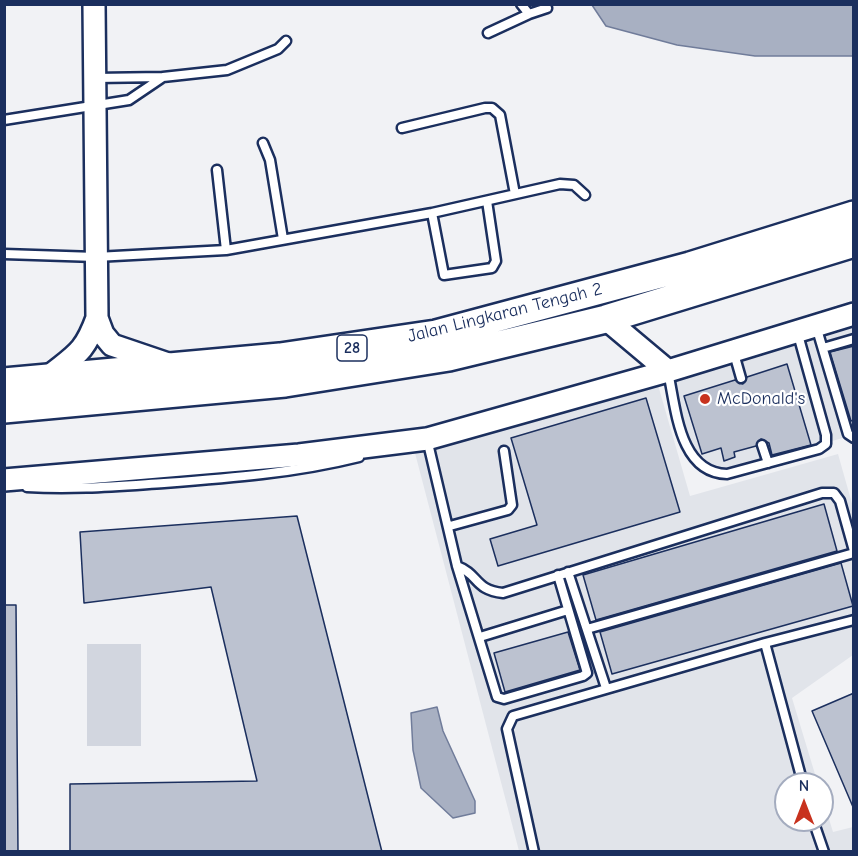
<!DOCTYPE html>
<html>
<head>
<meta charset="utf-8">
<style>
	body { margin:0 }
	#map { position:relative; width:858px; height:856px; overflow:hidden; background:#f1f2f5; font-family:"Comic Neue",sans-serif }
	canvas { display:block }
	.frame { position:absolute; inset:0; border:6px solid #1b2f5e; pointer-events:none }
	.north { position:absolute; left:774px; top:772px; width:60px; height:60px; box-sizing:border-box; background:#fff; border:2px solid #a4acbf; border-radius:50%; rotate:0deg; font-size:16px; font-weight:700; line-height:24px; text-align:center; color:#1b2f5e }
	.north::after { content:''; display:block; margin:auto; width:21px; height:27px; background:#c8321e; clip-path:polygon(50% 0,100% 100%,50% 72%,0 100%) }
</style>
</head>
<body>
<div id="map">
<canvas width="858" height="856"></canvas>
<div class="frame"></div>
<div class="north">N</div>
</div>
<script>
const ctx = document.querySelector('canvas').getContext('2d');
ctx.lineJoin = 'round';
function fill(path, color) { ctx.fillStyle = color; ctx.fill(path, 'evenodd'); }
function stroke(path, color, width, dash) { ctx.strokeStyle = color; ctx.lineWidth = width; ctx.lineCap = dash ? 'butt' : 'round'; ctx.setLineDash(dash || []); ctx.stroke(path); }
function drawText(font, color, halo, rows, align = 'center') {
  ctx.font = font + ' "Comic Neue",sans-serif'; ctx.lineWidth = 4.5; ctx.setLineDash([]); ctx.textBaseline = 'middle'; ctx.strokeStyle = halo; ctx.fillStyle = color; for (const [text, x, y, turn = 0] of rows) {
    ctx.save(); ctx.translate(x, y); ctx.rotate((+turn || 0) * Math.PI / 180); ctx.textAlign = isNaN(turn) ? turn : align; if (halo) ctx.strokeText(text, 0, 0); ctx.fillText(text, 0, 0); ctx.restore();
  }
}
fill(new Path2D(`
	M853 328V435L728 471 717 470 705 463 689 447 674 382Z
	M658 385 690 496 838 454 853 507V655L792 698 818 784H786V820H822V796L833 832 853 827V851H519L415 453Z`), '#e1e4ea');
fill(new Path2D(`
	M87 644H141V746H87Z`), '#d2d6df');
const water = new Path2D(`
	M592 5H853V56H755L677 45 606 26Z
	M437 707 443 731 475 801V813L453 818 421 788 413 750 411 713Z`);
fill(water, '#a8b0c2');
stroke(water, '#707c9a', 1.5);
const building = new Path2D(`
	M854 346V420L851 421 830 352Z
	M787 364 811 445 772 455 769 443 761 439 756 446 734 452 735 457 724 461 721 448 702 454 684 396 735 380 743 384 747 377Z
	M646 398 680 512 498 566 490 539 537 525 511 438Z
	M824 504 837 551 596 620 583 575Z
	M297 516 382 852H70V784L257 781 211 587 84 603 80 532Z
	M841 563 853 606 612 674 600 632Z
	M4 605H16L18 852H4Z
	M568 632 580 670 505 692 494 653Z
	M854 693V806L853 807 812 711Z`);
fill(building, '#bcc2d0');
stroke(building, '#1b2f5e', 1.5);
const service = new Path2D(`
	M521 4 529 14 547 8
	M488 33 529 14
	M95 78 163 77
	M4 120 129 100 163 77 227 70 278 49 286 41
	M402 128 485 108H492L500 115 515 194
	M263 143 270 160 283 239
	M217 170 226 250
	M432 213 444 275 492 268 496 261 487 201
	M4 254 96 257 226 250 432 213 560 184 574 185 585 195
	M816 326 848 434 854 438
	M823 348 854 339
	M733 350 741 378
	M668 372C676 408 679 473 727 474L819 449 826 444V435L797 331
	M427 439 457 566 497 697 504 699 583 676 587 673 558 575
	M762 445 768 463
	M27 487C73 490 118 486 164 483 230 478 295 473 359 457
	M450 526 508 510 512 505 504 451
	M457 566C479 574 474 590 503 593L822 493H834L840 501 854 551
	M568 572 606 688
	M587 629 854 553
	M480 637 568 610
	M803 784 765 643 854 620
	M813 820 824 852
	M534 852 507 729 513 716 765 643`);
const tertiary = new Path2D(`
	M94 4 97 318 103 334 112 345 171 365
	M606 319 668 371 854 314
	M47 378C75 355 84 354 97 318
	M4 480 299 455 427 439 668 371`);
const trunk = new Path2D(`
	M4 382 280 357 436 334 690 266 854 215
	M4 409 285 383 449 357 606 319 854 243`);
stroke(service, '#1b2f5e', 13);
stroke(tertiary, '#1b2f5e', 26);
stroke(trunk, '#1b2f5e', 32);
stroke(service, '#fff', 8);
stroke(tertiary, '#fff', 21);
stroke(trunk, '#fff', 27);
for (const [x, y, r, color] of [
	[705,399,6,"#c8321e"]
]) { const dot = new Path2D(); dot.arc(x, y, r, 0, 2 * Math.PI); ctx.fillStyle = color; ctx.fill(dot); stroke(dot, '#fff', 2); }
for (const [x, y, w] of [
	[352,348,30]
]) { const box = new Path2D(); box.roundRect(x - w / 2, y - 13, w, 26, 4.5); ctx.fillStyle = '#fff'; ctx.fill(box); stroke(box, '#1b2f5e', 1.5); }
drawText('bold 16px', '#1b2f5e', null, [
	["28",352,348]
]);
drawText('18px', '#1b2f5e', '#fff', [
	["Jalan Lingkaran Tengah 2",505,313,-14]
]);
drawText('18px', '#1b2f5e', '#fff', [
	["McDonald's",717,399]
], 'left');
</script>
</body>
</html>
